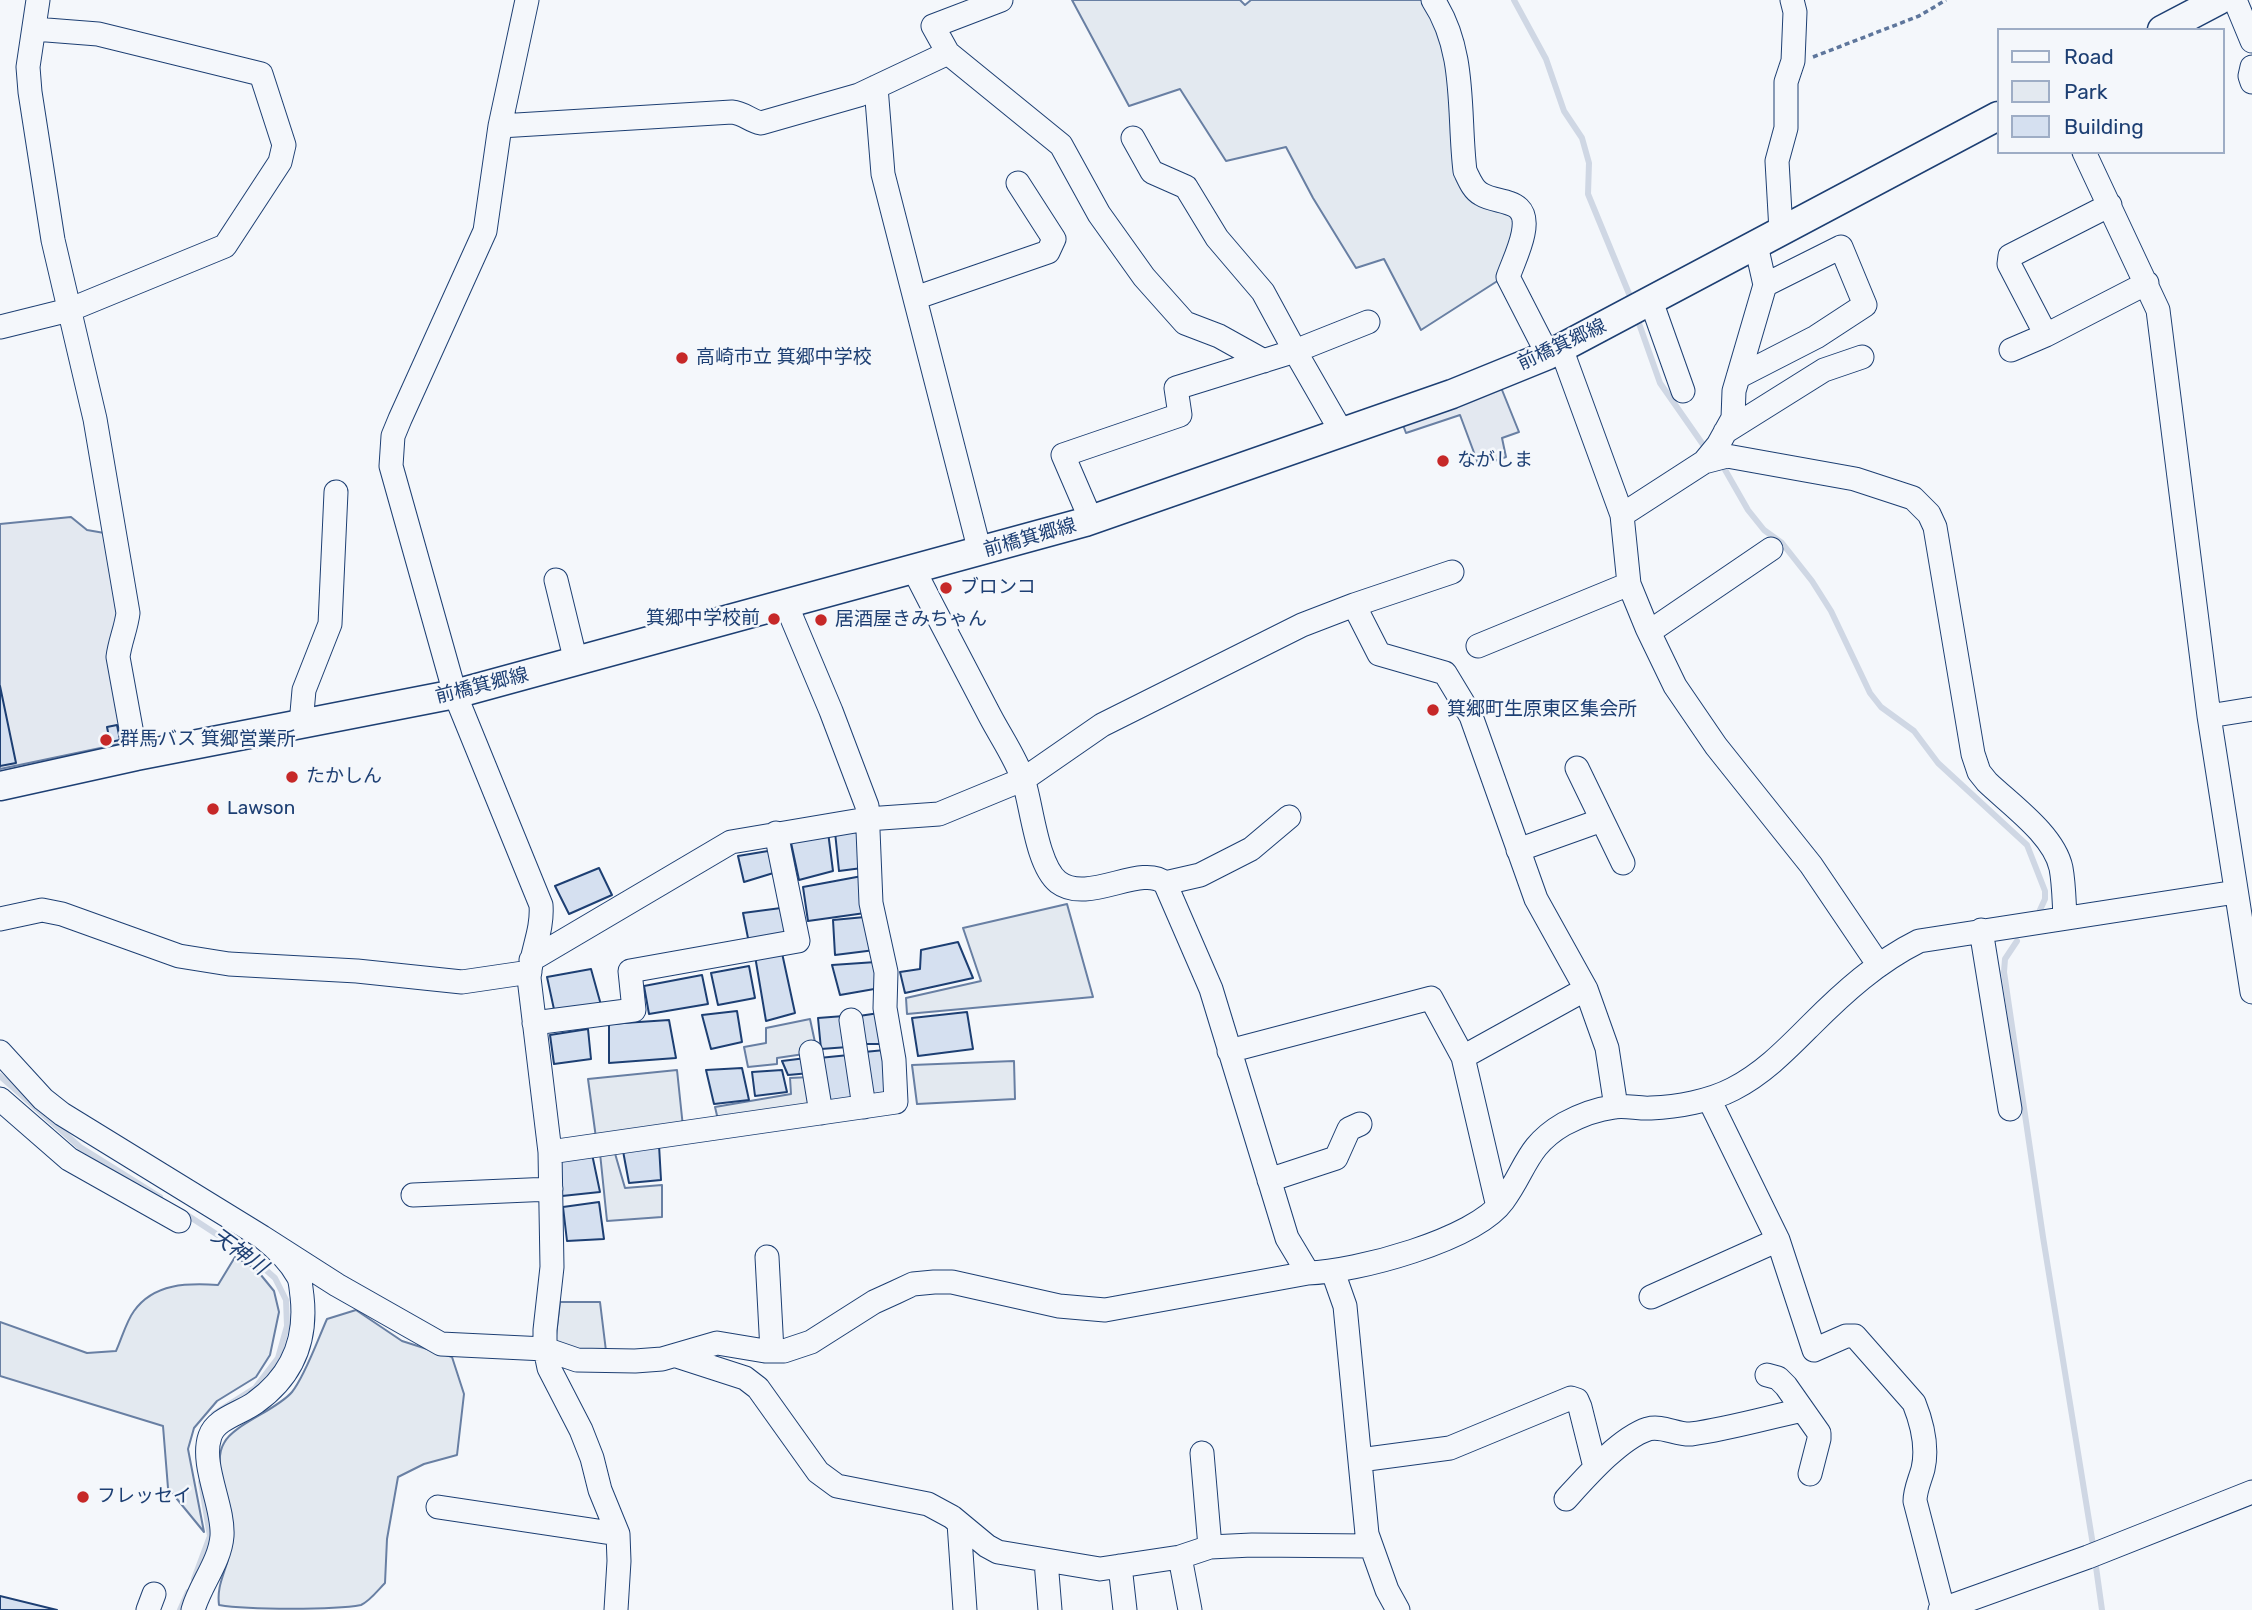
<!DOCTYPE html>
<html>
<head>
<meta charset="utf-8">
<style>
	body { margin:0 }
	#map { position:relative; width:2252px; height:1610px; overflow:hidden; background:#f4f7fb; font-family:Rubik,sans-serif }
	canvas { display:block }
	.legend { position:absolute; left:1997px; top:28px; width:228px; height:126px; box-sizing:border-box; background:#f4f7fb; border:2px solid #9eadc5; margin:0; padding:9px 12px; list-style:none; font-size:21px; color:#1d3f73 }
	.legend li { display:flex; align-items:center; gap:14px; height:35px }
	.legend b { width:35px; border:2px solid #9eadc5 }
</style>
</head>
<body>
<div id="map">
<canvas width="2252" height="1610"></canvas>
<ul class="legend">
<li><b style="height:9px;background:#f4f7fb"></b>Road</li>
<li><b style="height:19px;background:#e3e9f0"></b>Park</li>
<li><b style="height:19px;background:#d5e0f0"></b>Building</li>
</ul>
</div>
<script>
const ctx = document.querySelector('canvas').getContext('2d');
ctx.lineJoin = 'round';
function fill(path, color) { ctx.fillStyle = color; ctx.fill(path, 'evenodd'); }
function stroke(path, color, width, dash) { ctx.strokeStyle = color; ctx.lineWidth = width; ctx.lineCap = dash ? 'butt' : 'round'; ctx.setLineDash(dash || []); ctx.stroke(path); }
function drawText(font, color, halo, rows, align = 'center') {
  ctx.font = font + ' Rubik,"Noto Sans JP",sans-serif'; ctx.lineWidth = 5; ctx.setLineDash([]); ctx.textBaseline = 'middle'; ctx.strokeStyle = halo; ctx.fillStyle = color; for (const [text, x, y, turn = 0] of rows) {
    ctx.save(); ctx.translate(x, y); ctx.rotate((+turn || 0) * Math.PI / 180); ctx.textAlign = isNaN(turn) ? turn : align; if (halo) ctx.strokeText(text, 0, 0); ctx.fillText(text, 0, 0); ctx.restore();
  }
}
const green = new Path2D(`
	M1072 0H1240L1245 5 1251 0H1424L1442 33 1449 72 1455 160 1516 219 1499 280 1421 330 1384 259 1356 268 1313 198 1286 147 1226 161 1180 89 1129 106Z
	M1067 904 1093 997 907 1014 906 998 981 981 963 928Z
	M810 1019 816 1047 804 1054 777 1058V1064L748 1067 744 1047 766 1043V1028Z
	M1014 1061 1015 1099 917 1104 912 1065Z
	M677 1070 683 1127 596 1138 588 1079Z
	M810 1077 817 1110 719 1124 715 1107 791 1094 790 1078Z
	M614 1150 625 1188 662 1185V1217L607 1221 600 1153Z
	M235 1257 256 1269 274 1291 279 1312 270 1355 256 1377 217 1401 194 1428 188 1449 204 1532 168 1488 163 1426 0 1376V1322L87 1353 116 1351C122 1338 126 1322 134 1311 154 1283 188 1283 218 1285Z
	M560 1302H600L606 1351 580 1355 555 1344Z
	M356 1310 402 1341 452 1357 464 1394 457 1455 424 1464 398 1477 387 1539 385 1583C378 1590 370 1601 361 1605 334 1610 249 1610 219 1605 217 1589 222 1579 227 1563 230 1551 232 1534 231 1521 229 1497 212 1463 224 1443 234 1424 277 1410 292 1392 305 1376 318 1339 327 1319Z`);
fill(green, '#e3e9f0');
stroke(green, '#687fa3', 2);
const parking = new Path2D(`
	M1498 380 1519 432 1502 438 1506 457 1479 466 1460 415 1406 433 1400 417Z
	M71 517 87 530 110 534 129 742 0 769V524Z`);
fill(parking, '#e3e8f0');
stroke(parking, '#687fa3', 2);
stroke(new Path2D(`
	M1514 0 1546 59 1564 111 1582 138 1589 163 1588 194 1632 301
	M1636 315 1660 383 1704 446
	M1724 468 1748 510 1764 530 1782 543 1812 581 1831 611 1870 693 1881 707 1914 731 1938 763 2027 845 2045 891V899L2040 910
	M2017 941 2005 959 2004 972 2043 1237 2093 1545
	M0 1076 80 1147 160 1197
	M184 1213 250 1256 275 1278 286 1300 287 1326 278 1358 255 1388 214 1414
	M2096 1567 2102 1610
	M194 1579 210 1536 201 1482
	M180 1610 188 1592`), '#cfd7e4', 6);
const building = new Path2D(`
	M0 686 16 763 0 766Z
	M117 725 120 740 110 742 107 727Z
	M861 828 862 868 839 871 835 832Z
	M828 832 833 871 799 880 790 838Z
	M774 850 780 871 744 882 738 856Z
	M599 868 612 895 569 914 555 886Z
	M862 876 865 913 808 921 803 887Z
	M781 908 786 936 749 943 743 913Z
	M865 917 875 950 835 955 833 920Z
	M958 942 973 978 905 993 900 972 920 969 921 950Z
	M782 953 795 1013 766 1021 755 956Z
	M876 962 880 988 840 995 832 965Z
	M749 966 755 998 718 1005 711 973Z
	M591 969 601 1005 555 1014 547 977Z
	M702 975 708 1004 649 1014 644 986Z
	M737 1011 742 1042 711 1049 702 1015Z
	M967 1012 973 1049 918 1056 912 1018Z
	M879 1013 886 1044H861L859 1016Z
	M844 1016 848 1047 821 1049 818 1018Z
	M669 1020 676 1058 609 1063V1024Z
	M588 1029 591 1059 554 1064 550 1035Z
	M885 1050 890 1093 870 1098 864 1052Z
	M849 1055 856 1099 826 1103 819 1058Z
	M806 1058 810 1073 788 1075 782 1061Z
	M742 1068 749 1100 714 1104 706 1070Z
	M782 1070 787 1092 755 1096 752 1072Z
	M659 1145 661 1180 629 1183 623 1151Z
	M592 1154 600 1192 562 1196 559 1159Z
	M599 1202 604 1239 567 1241 563 1207Z
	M0 1596 57 1610H0Z`);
fill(building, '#d5e0f0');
stroke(building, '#1d3f73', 2);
const minor = new Path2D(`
	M38 0 28 67 30 92 53 240 95 419 128 613C126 629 120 641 118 657L136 756
	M527 0 500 126 485 231 400 419 393 436 391 466 455 694 541 905C543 931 531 952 529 978L550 1152 552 1267 545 1330V1349L549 1368 581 1430 592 1458 600 1490 618 1534 619 1561 616 1610
	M1001 0 933 26 948 53 1061 145 1099 214 1144 277 1185 323 1219 336 1264 361
	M1433 0C1467 51 1458 114 1465 171 1469 179 1473 190 1481 194 1498 205 1531 196 1523 234 1520 249 1513 263 1508 277L1548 355
	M2235 0 2252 41
	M2252 67 2250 76 2252 82
	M876 87 883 174 980 552
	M500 126 732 112C744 113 750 121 761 123L859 95 948 53
	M1133 138 1152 172 1186 187 1217 238 1263 292 1295 351 1368 322
	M2084 152 2158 310 2209 716 2252 992
	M1781 231 1777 161 1786 128V82L1793 61 1795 12 1792 0
	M915 298 1048 252 1054 239 1018 183
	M1651 301 1683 391
	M0 327 69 310 225 246 280 162 284 145 261 74 98 34 34 29
	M2046 335 2009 264 2010 256 2110 205
	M1561 348 1622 515 1629 584 1647 628 1675 686 1716 746 1811 865 1878 964
	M2011 350 2046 335 2147 283
	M1738 377 1816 337 1865 305 1841 247 1765 285
	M1725 432 1824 370 1862 357
	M1704 462 1727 456 1855 479 1913 498 1929 514 1935 527 1973 754 1979 772 1987 782C2011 805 2054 835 2061 868 2064 884 2064 901 2065 917
	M1622 515 1704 462 1718 445 1733 418 1734 391 1765 285 1756 245
	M1091 520 1063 455 1180 415 1176 388 1295 351 1341 431
	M914 570C939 619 965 668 990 716 1001 737 1017 760 1024 782 1032 808 1037 865 1058 882 1088 905 1141 863 1165 883L1211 989 1287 1238 1308 1273
	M556 580 576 662
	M1354 605 1379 654 1445 673 1471 716 1536 899 1586 989 1607 1048 1616 1107
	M1649 632 1771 549
	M1478 646 1629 584
	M2209 716 2252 709
	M301 724 304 690 330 624 336 492
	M1577 768 1623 863
	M1518 850 1602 820
	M1165 883 1200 875 1251 849 1289 817
	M0 919 42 910 62 914 179 956 229 964 357 971 462 982 530 972
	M1981 930 2010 1109
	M531 960 731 842 867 819 939 814 1024 779 1102 725 1302 625 1354 605 1452 572
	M851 1020 864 1107
	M534 1023 634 1010 630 971 798 941 776 833
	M1229 1051 1431 998 1463 1057
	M0 1052 43 1099 62 1114 262 1237C276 1248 289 1260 298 1276 301 1281 301 1290 302 1296 307 1340 292 1376 256 1402 242 1413 216 1418 210 1436 200 1465 224 1506 222 1536 220 1562 200 1585 193 1610
	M811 1052 821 1113
	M0 1099 69 1159 179 1221
	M1709 1099 1778 1240 1814 1350 1846 1336H1855L1914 1403C1922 1423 1928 1447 1923 1469 1920 1480 1915 1490 1915 1501L1943 1609
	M550 1152 896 1102 894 1060 885 1008 886 972 871 903 867 806 831 711 786 604
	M1269 1180 1336 1158 1349 1129 1360 1124
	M413 1195 551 1189
	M1498 1207 1463 1057 1586 989
	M262 1237 337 1285 441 1344 545 1349 577 1360 635 1361 662 1359 717 1343 765 1351H784L811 1342 874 1302 896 1292 913 1284 934 1282H952L1059 1306 1105 1310 1308 1273C1355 1272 1475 1240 1503 1201 1526 1170 1526 1146 1564 1124 1579 1116 1597 1109 1614 1107 1626 1105 1639 1109 1651 1108 1678 1107 1710 1101 1733 1089 1764 1073 1787 1049 1811 1025 1844 992 1877 962 1919 941L2236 892
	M767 1257 772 1351
	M1333 1272 1345 1306 1367 1534 1387 1590 1398 1610
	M1651 1297 1778 1240
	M677 1356 745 1378 758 1388 818 1472 837 1486 928 1504 952 1517 987 1546 998 1552 1100 1569 1180 1557 1210 1547 1252 1545 1371 1546
	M1767 1375 1778 1378 1786 1386 1819 1433V1439L1810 1474
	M1202 1453 1210 1547
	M1360 1460 1450 1448 1571 1398 1577 1400 1580 1407 1595 1467
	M1566 1499C1586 1477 1620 1438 1648 1429 1662 1425 1677 1435 1691 1434 1728 1429 1766 1418 1802 1410
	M438 1507 618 1534
	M959 1523 965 1610
	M1180 1557 1190 1610
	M1046 1561 1050 1610
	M1120 1566 1125 1610
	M148 1610 154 1594
	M1940 1610 2088 1557 2252 1492`);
const major = new Path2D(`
	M2162 30 2219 0
	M0 786 136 756 455 694 1085 522 1452 394 1548 355 1998 116`);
stroke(minor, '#1d3f73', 25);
stroke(major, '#1d3f73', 31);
stroke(new Path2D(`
	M1813 57 1919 16 1946 0`), '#5e769c', 3.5, [5, 3.5]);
stroke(minor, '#f4f7fb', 23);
stroke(major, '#f4f7fb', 28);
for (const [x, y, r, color] of [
	[682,358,7,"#c62828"],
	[1443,461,7,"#c62828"],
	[946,588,7,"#c62828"],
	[774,619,7,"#c62828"],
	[821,620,7,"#c62828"],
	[1433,710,7,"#c62828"],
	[106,740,7,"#c62828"],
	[292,777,7,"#c62828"],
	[213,809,7,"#c62828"],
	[83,1497,7,"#c62828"]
]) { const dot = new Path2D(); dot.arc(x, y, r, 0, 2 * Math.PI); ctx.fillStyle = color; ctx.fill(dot); stroke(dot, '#f4f7fb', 2.5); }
drawText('19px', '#1d3f73', '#f4f7fb', [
	["前橋箕郷線",1562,345,-25],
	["前橋箕郷線",1030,538,-16],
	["前橋箕郷線",482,686,-14]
]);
drawText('19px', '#1d3f73', '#f4f7fb', [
	["高崎市立 箕郷中学校",696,358],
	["ながしま",1457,461],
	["ブロンコ",960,588],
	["箕郷中学校前",760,619,"right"],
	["居酒屋きみちゃん",835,620],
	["箕郷町生原東区集会所",1447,710],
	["群馬バス 箕郷営業所",120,740],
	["たかしん",306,777],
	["Lawson",227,809],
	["フレッセイ",97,1497]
], 'left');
drawText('italic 21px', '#1d3f73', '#f4f7fb', [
	["天神川",239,1252,36]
]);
</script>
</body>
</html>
